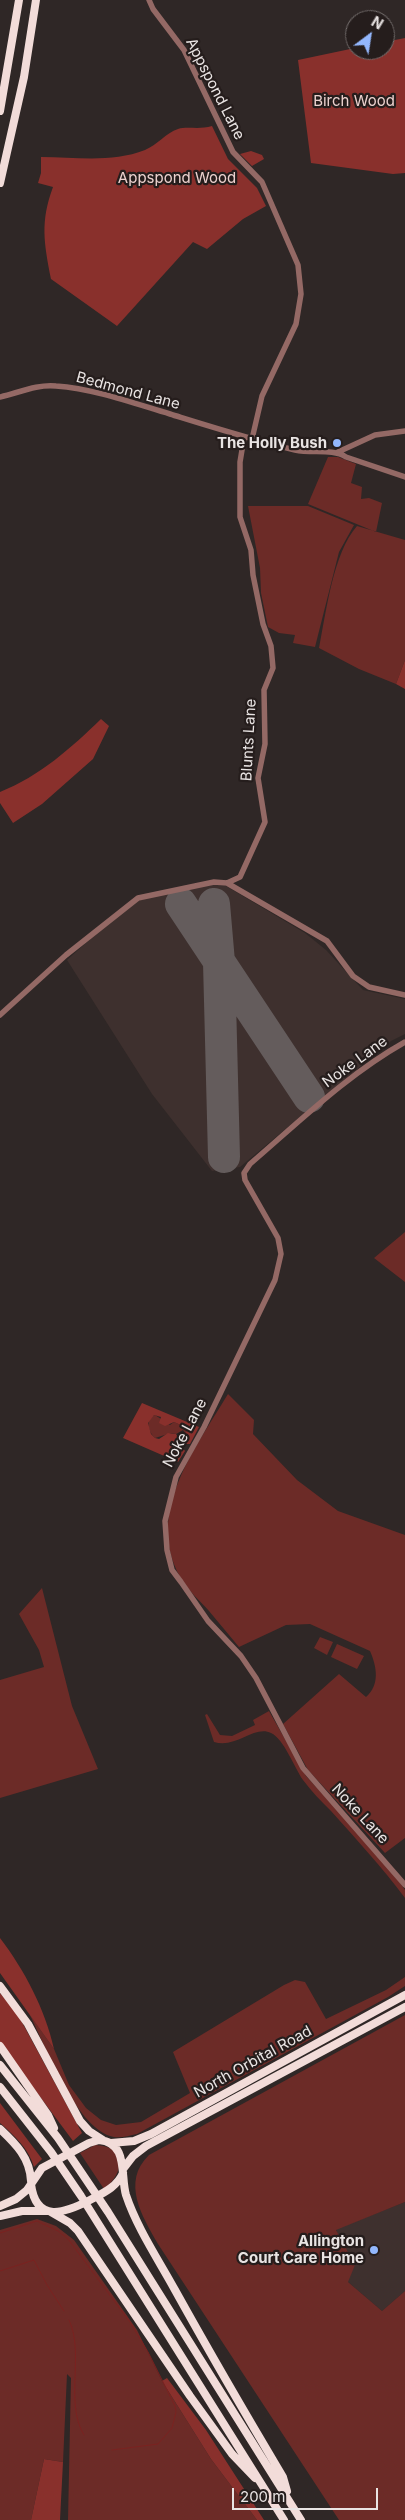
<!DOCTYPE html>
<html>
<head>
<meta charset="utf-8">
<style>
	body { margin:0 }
	#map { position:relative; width:405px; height:2520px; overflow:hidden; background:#2f2726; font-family:Inter,sans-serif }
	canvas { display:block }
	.north { position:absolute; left:345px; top:10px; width:50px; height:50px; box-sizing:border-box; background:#251d1c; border:1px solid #736d6c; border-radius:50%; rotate:31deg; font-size:14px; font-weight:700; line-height:20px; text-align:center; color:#e9e4e3 }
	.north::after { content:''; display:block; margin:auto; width:18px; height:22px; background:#93b7fd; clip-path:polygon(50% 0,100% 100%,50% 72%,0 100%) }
	.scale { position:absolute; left:232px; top:2488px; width:146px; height:22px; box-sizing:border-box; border:2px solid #e9e4e3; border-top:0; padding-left:6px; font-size:15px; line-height:18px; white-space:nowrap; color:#e9e4e3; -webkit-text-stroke:4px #251d1c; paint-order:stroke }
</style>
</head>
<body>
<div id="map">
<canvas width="405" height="2520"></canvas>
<div class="north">N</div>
<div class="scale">200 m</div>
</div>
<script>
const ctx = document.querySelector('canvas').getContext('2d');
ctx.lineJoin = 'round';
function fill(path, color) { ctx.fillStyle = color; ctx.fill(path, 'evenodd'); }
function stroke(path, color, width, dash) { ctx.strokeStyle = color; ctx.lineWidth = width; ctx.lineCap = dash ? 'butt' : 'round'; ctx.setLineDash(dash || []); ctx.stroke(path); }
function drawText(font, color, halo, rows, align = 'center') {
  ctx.font = font + ' Inter,sans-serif'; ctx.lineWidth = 4.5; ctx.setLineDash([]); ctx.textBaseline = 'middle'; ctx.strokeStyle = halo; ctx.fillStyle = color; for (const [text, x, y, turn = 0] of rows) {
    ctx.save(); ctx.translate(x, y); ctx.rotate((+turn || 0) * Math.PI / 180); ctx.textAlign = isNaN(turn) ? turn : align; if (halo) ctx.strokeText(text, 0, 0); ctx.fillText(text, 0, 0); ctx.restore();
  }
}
fill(new Path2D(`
	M212 884 226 886 305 933 326 950 363 990 405 999V1034L391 1041 240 1167 212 1171 152 1094 67 960 108 923 139 900Z
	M405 2202V2291L382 2311 348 2282 336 2229Z`), '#3e302e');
fill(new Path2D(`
	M328 457H338L356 464 351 483 362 487 361 499 369 498 382 503 376 532 308 504Z
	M248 506H308L354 525 339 552 315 647 293 643 295 635 279 633 268 627 261 593 260 568Z
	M357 526 405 540V660L396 684 359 669 319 648C326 613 333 553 357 526Z
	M405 1232V1282L374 1258Z
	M228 1394 254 1420 253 1434 297 1480 338 1511 405 1535V1838L385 1853 308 1770 283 1724 339 1674 366 1697C380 1685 377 1667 370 1651L310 1624 286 1625 239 1647C229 1635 219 1623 209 1611 201 1602 191 1593 184 1583 141 1517 194 1451 228 1394Z
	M155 1415 170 1425 174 1422 183 1426 187 1431 186 1434 183 1430 176 1434 171 1433 155 1438C149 1432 146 1424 151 1416Z
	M42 1588 72 1706 98 1769 0 1798V1680L44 1667 39 1650 19 1614Z
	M320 1637 333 1642 327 1655 314 1648Z
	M337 1644 364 1656 357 1669 331 1657Z
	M269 1711 306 1776 383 1859 405 1890V1898C382 1867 356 1839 331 1811 321 1801 311 1791 303 1780 294 1767 284 1739 271 1733 254 1725 236 1749 214 1742L205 1715 207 1714 220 1735 232 1736 255 1725 253 1720Z
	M405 1977V1986L388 1997 137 2134C128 2136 118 2139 110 2136 75 2124 46 2048 30 2015L54 2049 69 2085 86 2108 101 2120 116 2125 141 2122 190 2093 173 2052 284 1985 295 1980 305 1982 326 2019 386 1990Z
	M405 2015V2202L336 2230 355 2265 348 2282 382 2311 405 2291V2520H339L158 2244C142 2216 121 2182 149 2155Z
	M95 2145C127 2146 125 2173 104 2189L80 2153Z
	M37 2219 56 2226 74 2240 137 2330 162 2381 211 2459 257 2520H68L71 2378 67 2374 63 2462 44 2459 31 2520H0V2230Z`), '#6c2b27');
fill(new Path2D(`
	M405 38V173L393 174 311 163 298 60 355 48V50H385V42Z
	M212 126 228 159 257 188 266 206 243 219 207 249 193 242 117 326 51 279C44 243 40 222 53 187L38 183 41 173V157C76 157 112 163 145 150 157 145 166 133 178 129 187 126 199 130 212 126Z
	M251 151 262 155 264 159 252 166 240 154Z
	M405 660V689L396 684Z
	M101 719 109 726 93 759 42 804 13 823 0 803V792C40 776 71 748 101 719Z
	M142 1403 199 1427 190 1444H183L182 1447 185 1451 178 1462 123 1438ZM154 1415 161 1417 159 1423 165 1426 174 1422 183 1426 187 1431 179 1439 176 1434 168 1433 159 1439 155 1438 151 1434 148 1423Z
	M0 1938C25 1971 45 2009 54 2049L0 1973Z
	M0 1993 17 2013 82 2133 73 2141 0 2043Z
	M0 2103 42 2159 34 2167C29 2149 14 2135 0 2123Z
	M167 2378 206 2430 264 2520H257L211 2459 162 2381Z
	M44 2459 63 2462 60 2520H31Z`), '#89302c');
stroke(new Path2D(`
	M0 2233 37 2221 58 2231 68 2239 130 2322 148 2352 175 2406 176 2412 172 2428 158 2444 112 2450
	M0 2271 34 2260 47 2285 64 2311
	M69 2320C85 2353 64 2403 84 2435`), '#7b2220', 1);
stroke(new Path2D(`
	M181 904 309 1097
	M214 904 219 962 224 1157`), '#645c5c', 32);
stroke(new Path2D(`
	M149 0 153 9 184 50 233 152 262 182 298 265 301 294 296 324 262 396 252 439
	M0 397C18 393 37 384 56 386 95 389 133 403 170 414 212 427 253 440 295 450 312 454 332 448 346 457L405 477
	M338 452 375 435 405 431
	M227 883 327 941 353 976 369 987 405 995
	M0 1015 66 955 138 898 214 882 227 883 240 877 265 822 258 778 265 744 264 690 273 668 271 646 263 624 253 575 251 550 240 517V462L244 438
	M405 1042C348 1074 300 1121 250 1164L244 1173 245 1180 278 1238 281 1254 275 1280 204 1427 176 1477 165 1521 167 1550 172 1570 181 1582 208 1621 241 1656 256 1678 303 1768 405 1885`), '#946965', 5.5);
stroke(new Path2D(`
	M0 111 19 0
	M0 183 24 77 36 0
	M0 1986 28 2024 80 2121 89 2131 103 2140
	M0 2046 48 2115 54 2128
	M0 2065 58 2138 108 2212 301 2520
	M0 2087 51 2152 81 2196 284 2520
	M0 2129C16 2144 30 2158 31 2181
	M111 2143 134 2141 151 2134 405 1995
	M123 2169 133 2156 146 2146 405 2007
	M31 2184C36 2224 65 2213 90 2200 103 2193 117 2187 123 2173
	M0 2206 16 2199 27 2190 42 2168 89 2143 99 2140C129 2143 120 2175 126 2195 137 2228 158 2259 175 2290 210 2353 246 2415 283 2477L287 2491
	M51 2212 70 2223 78 2231 190 2396 232 2454 255 2478
	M0 2216 22 2211H47`), '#f2dcd9', 8);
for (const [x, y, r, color] of [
	[337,443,5,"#93b7fd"],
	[374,2250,5,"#93b7fd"]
]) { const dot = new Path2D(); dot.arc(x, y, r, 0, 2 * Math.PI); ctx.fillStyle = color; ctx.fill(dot); stroke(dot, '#251d1c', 2); }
drawText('15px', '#e9e4e3', '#251d1c', [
	["Appspond Lane",215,89,63],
	["Bedmond Lane",128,391,15],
	["Blunts Lane",249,740,-87],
	["Noke Lane",355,1062,-36],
	["Noke Lane",185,1433,-62],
	["Noke Lane",360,1814,47],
	["North Orbital Road",253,2062,-29]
]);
drawText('15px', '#edd2cf', '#251d1c', [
	["Birch Wood",354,101],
	["Appspond Wood",177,178]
]);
drawText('bold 15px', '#e9e4e3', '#251d1c', [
	["The Holly Bush",327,443],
	["Allington",364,2241],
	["Court Care Home",364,2258]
], 'right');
</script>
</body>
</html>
